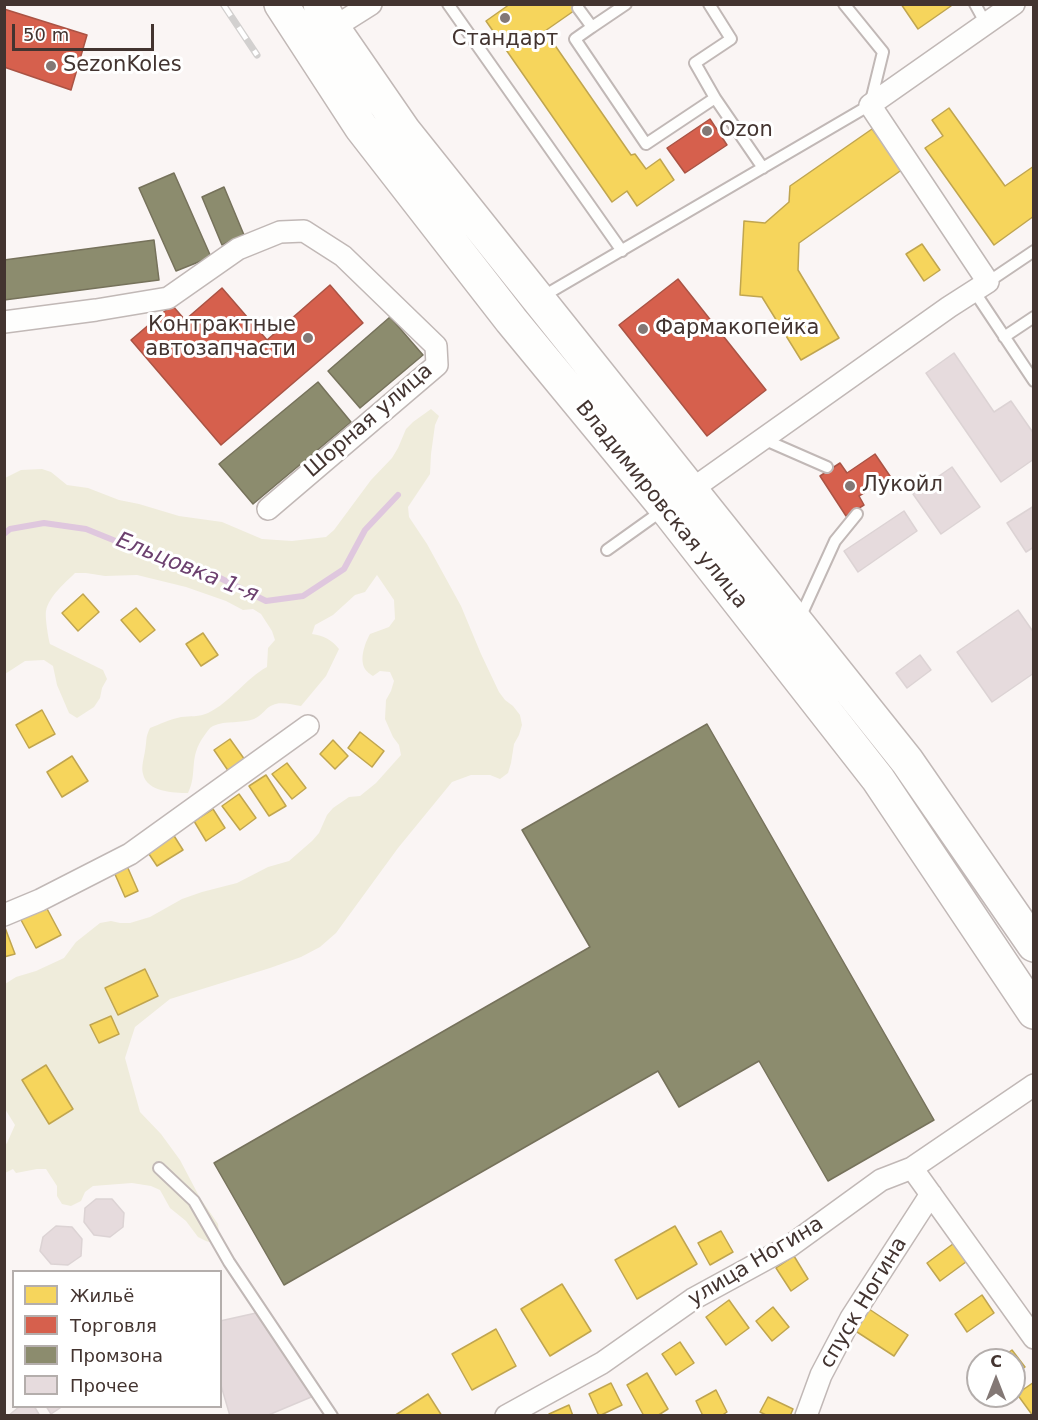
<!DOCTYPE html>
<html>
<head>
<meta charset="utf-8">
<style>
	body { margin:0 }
	#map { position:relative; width:1038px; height:1420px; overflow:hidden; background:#faf5f4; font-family:"DejaVu Sans",sans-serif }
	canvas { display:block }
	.frame { position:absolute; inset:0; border:6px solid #433430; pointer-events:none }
	.legend { position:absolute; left:12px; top:1270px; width:210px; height:138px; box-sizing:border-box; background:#fff; border:2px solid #b4aeac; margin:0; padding:8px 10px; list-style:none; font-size:18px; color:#433430 }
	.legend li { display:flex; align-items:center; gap:12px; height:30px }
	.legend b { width:30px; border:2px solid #b4aeac }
	.north { position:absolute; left:966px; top:1348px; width:60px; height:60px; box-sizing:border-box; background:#fff; border:2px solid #b4aeac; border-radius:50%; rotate:0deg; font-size:16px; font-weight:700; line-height:24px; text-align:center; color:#433430 }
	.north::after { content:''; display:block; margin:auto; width:21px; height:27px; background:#837875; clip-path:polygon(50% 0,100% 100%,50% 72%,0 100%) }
	.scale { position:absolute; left:12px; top:24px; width:142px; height:27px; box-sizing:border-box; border:3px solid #433430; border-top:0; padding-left:8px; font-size:18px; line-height:21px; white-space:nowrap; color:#433430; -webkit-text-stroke:4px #fff; paint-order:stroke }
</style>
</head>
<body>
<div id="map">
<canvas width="1038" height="1420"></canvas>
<div class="frame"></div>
<ul class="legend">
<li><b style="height:16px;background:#f6d55c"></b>Жильё</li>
<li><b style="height:16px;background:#d6604d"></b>Торговля</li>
<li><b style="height:16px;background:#8c8c6e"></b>Промзона</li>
<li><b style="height:16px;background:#e6dbdd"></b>Прочее</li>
</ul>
<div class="north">С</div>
<div class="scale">50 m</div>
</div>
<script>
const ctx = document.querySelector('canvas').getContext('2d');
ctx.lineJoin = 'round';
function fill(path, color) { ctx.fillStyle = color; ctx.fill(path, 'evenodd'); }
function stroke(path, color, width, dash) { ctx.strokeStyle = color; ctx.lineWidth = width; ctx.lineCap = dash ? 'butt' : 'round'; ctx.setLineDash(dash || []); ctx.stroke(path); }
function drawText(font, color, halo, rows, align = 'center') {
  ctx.font = font + ' "DejaVu Sans",sans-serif'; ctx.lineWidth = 6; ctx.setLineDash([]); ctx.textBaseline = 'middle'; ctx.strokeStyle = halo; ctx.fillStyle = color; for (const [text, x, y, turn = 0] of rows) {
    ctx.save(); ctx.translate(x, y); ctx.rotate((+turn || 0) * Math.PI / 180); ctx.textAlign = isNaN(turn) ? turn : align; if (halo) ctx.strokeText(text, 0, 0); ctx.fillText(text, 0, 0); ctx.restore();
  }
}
fill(new Path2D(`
	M431 409 439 416 435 425 431 454 430 474 408 507 409 517 427 544 461 606 481 654 499 692 505 700 513 706 520 715 522 725 519 735 514 744 511 763 508 773 500 779 490 775H471L452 782 398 848 336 933 320 947 301 957 270 968 170 999 135 1027 125 1058 140 1112 161 1134 180 1160 200 1198 218 1224 219 1234 215 1244 206 1241 198 1237 186 1221 170 1208 160 1190 151 1186 132 1183 93 1186 85 1192 81 1201 71 1206 62 1204 57 1196V1186L46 1169H37L16 1173 13 1169 5 1173V1145L7 1143 15 1125 5 1109V984L16 977 36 971 64 958 76 942 100 923 111 921 120 923H130L150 917 182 899 202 892 237 883 268 867 289 861 312 841 319 833 327 815 333 808 349 797 360 796 376 783 401 755 399 745 393 737 385 719 386 700 391 691 394 681 390 672 380 671 373 676C371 675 366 671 365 669 359 659 365 643 370 634L389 627 395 619 394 600 377 575 365 592 355 595 333 615 315 625 312 634C324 636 331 639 339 649L326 676 301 706C293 705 280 701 273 705 266 707 262 716 254 719 241 724 226 720 213 726 209 728 207 732 204 736 188 758 198 773 188 793 174 793 147 792 143 774 141 767 144 758 145 751 147 741 145 738 150 728 160 724 171 719 181 717 190 716 199 717 208 713 231 702 245 679 267 667L268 648 275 640 272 631 261 614 253 609 243 610 226 601 186 587 137 575 105 576 86 573H75C65 583 49 596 46 611 45 617 48 637 50 644L103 670 107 679 102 688 100 698 94 707 77 718 69 713 57 685 53 666 44 660 25 661 5 674V478L21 470 42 469 51 472 67 485 88 488 119 500 139 504 179 516 222 522 262 539 292 541 326 537 334 530 371 480 392 458 398 448 406 429 413 422Z`), '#efecdb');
const homes = new Path2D(`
	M510 4H576L578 8 545 31 631 155 635 154 646 169 660 159 674 180 637 206 627 191 612 202 486 21Z
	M901 4H950L951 6 918 29Z
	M949 108 1005 186 1034 166V216L994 245 925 148 943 136 932 120Z
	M872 129 903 169 799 243 798 270 839 338 801 360 762 297 740 295 744 221 765 223 789 202 790 186Z
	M922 244 940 270 924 281 906 254Z
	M83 594 99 612 78 631 62 613Z
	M136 608 155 630 140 642 121 620Z
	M203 633 218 655 201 666 186 644Z
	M42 710 55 734 29 748 16 725Z
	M360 732 384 751 372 767 348 748Z
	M230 739 245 760 229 772 214 750Z
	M333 740 348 756 335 769 320 754Z
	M72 756 88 781 62 797 47 772Z
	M287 763 306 788 292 799 272 774Z
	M266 775 286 806 269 816 249 786Z
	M239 794 256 818 240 830 222 806Z
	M213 809 225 828 206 841 194 821Z
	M171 831 183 850 157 866 145 848Z
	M127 866 138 891 125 897 114 872Z
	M45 905 61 935 36 948 20 918Z
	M4 925 15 954 4 957Z
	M145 969 158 996 118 1015 105 988Z
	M111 1016 119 1034 99 1043 90 1025Z
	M46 1065 73 1109 49 1124 22 1080Z
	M675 1226 697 1264 637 1299 615 1260Z
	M721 1231 733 1252 710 1265 698 1243Z
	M957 1241 970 1259 940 1281 927 1263Z
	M794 1256 808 1279 791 1291 776 1268Z
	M562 1284 591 1331 550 1356 521 1309Z
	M982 1295 994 1313 967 1332 955 1314Z
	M729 1300 749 1328 726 1345 706 1317Z
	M773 1307 789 1327 772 1341 756 1321Z
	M869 1309 908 1335 894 1356 854 1330Z
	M496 1329 516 1366 472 1390 452 1354Z
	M680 1342 694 1363 676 1375 662 1354Z
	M1012 1350 1025 1367 1014 1375V1360H998Z
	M647 1373 668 1409 657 1416H644L627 1385Z
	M1034 1382V1416H1033L1017 1394Z
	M611 1383 622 1405 599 1416 589 1394Z
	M716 1390 727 1412 721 1416H703L696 1401Z
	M428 1394 442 1416H394Z
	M768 1397 793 1409 790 1416H768L760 1412Z
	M569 1405 573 1416H550L549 1414Z`);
fill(homes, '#f6d55c');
stroke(homes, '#c0a54f', 1.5);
const shops = new Path2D(`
	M4 9 87 35 71 90 4 67Z
	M710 119 727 145 685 173 667 148Z
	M678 279 766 390 707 436 619 325Z
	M330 285 363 323 221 445 131 340 172 305 185 320 222 288 267 340Z
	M875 454 890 476 859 496 864 505 846 516 820 476 840 463 847 473Z`);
fill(shops, '#d6604d');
stroke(shops, '#aa5344', 1.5);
const industry = new Path2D(`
	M174 173 211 257 176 271 139 188Z
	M224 187 244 235 222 245 202 197Z
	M154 240 159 280 4 300V260Z
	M390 317 423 355 360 408 328 371Z
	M318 382 351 422 253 504 219 464Z
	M707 724 934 1120 828 1181 759 1061 679 1107 658 1071 284 1285 214 1163 590 947 522 830Z`);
fill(industry, '#8c8c6e');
stroke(industry, '#76725b', 1.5);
stroke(new Path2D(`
	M4 534 10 529 44 523 86 529 165 561 216 576 266 601 303 596 344 569 365 530 398 495`), '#dfc7de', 6);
const building = new Path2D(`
	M954 353 994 412 1011 401 1034 434V459L1001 482 926 373Z
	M952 467 980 507 941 534 913 494Z
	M1034 506V547L1026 552 1007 523Z
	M904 511 917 531 858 572 844 551Z
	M1018 610 1034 633V673L992 702 957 652Z
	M920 655 931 670 907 688 896 673Z
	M96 1199H112L124 1213 123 1227 110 1237 94 1235 84 1222 85 1208Z
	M56 1226 72 1227 82 1239 81 1256 68 1265 51 1264 40 1251 43 1237Z
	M256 1313 316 1395 266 1416H230L220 1382V1321Z
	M20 1406H34L40 1416H8Z
	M46 1406H63L51 1414Z`);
fill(building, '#e6dbdd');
stroke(building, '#dcd3d4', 1.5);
const lane = new Path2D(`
	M448 4 622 251
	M709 4 731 39 695 63 715 98
	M975 4 986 24
	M578 8 592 27 575 39 646 144 715 98 763 168
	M592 27 626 4
	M988 282 1034 251
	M974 291 1034 381
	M540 298 870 105 883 52 844 4
	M1004 337 1034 317
	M763 439 827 467
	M607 550 663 510
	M799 620 835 541 857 514
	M159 1168 194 1201 229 1262 332 1416`);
const street = new Path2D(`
	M333 28 371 4
	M4 322 96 310 168 298 238 249 280 232 304 231 343 256 436 346 437 365 268 509
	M681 497 949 307 988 282 870 105 1014 4
	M4 915 40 900 130 854 308 726
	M912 1168 1034 1338
	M506 1416 602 1363 693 1299 790 1246 881 1180 912 1168 1034 1085
	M806 1416 821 1375 851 1318 931 1194`);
const primary = new Path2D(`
	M281 4 361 127 511 320 666 508 878 779 1034 1012
	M320 4 333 28 404 131 907 761 1034 945`);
stroke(lane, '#c1b8b6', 14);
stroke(street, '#c1b8b6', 24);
stroke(primary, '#c1b8b6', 36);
stroke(lane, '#fefefd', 10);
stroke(street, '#fefefd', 21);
stroke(primary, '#fefefd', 33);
const rail = new Path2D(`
	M223 4 257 55`);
stroke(rail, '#d2d0cf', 7);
stroke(rail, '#fff', 4.5, [14]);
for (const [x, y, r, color] of [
	[505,18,6,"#837875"],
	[51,66,6,"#837875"],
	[707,131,6,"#837875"],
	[643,329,6,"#837875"],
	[308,338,6,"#837875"],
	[850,486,6,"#837875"]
]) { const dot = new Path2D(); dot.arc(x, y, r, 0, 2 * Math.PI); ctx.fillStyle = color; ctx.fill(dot); stroke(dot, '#fff', 2); }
drawText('21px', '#433430', '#fff', [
	["Стандарт",505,40,"center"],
	["SezonKoles",63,66],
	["Ozon",719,131],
	["Контрактные",296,326,"right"],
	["автозапчасти",296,350,"right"],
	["Фармакопейка",655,329],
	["Лукойл",862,486]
], 'left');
drawText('21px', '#433430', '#fff', [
	["Шорная улица",369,421,-41],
	["Владимировская улица",661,505,51],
	["улица Ногина",756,1262,-31],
	["спуск Ногина",864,1303,-59]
]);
drawText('italic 22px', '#6c406f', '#fff', [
	["Ельцовка 1-я",187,568,22]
]);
</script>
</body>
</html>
